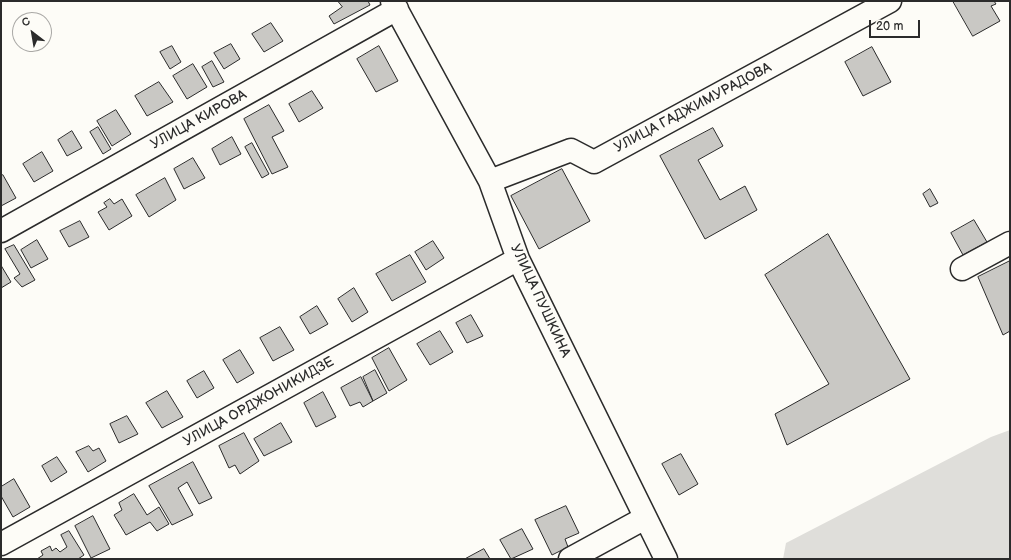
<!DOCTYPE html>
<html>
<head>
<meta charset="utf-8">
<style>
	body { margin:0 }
	#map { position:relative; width:1011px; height:560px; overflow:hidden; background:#fdfcf7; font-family:"Balsamiq Sans",sans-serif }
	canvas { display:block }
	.frame { position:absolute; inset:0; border:2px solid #2b2b2b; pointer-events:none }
	.north { position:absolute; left:12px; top:12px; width:40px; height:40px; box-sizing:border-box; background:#fdfcf7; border:1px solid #a9a8a5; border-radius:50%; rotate:329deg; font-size:11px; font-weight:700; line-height:16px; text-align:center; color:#2b2b2b }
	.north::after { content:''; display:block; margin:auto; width:14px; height:18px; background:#2b2b2b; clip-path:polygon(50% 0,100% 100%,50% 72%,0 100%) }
	.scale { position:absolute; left:869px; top:20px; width:51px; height:18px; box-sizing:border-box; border:2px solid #2b2b2b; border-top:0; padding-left:5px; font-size:12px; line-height:14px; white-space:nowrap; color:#2b2b2b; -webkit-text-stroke:3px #fdfcf7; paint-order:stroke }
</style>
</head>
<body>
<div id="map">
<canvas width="1011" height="560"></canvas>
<div class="frame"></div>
<div class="north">С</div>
<div class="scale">20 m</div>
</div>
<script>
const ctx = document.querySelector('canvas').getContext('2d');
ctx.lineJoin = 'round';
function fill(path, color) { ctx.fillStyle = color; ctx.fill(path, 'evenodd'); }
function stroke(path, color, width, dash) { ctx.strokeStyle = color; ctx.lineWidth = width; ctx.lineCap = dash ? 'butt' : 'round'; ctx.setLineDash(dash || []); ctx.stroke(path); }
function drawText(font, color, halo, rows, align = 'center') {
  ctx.font = font + ' "Balsamiq Sans",sans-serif'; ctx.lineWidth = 3; ctx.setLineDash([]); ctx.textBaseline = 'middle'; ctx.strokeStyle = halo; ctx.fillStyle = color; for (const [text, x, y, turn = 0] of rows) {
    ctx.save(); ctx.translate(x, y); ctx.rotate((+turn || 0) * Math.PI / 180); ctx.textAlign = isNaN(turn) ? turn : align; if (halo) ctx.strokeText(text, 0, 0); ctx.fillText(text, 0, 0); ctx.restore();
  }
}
fill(new Path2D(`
	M1010 430V559H783L786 543 991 437Z`), '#dfdeda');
const building = new Path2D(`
	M338 1H368L370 5 334 24 329 16 342 7Z
	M953 1H994L996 4 991 6 1000 21 973 36Z
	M271 23 283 41 264 52 252 34Z
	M231 44 240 59 224 69 214 53Z
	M172 46 181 62 170 69 160 52Z
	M379 46 398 81 376 92 357 59Z
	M872 47 891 82 863 96 845 62Z
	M212 61 224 82 213 87 202 67Z
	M193 64 207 87 187 99 173 76Z
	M159 82 173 102 147 116 135 96Z
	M312 91 323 108 299 122 289 104Z
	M269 105 284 131 272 137 288 167 272 174 244 119Z
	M116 110 131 134 112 146 97 121Z
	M98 127 111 149 103 154 90 132Z
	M713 128 723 146 698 160 720 200 745 186 757 210 705 239 660 156Z
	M72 131 82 148 67 156 58 140Z
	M232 137 241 154 220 165 212 149Z
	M252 143 269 174 262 178 245 147Z
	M42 152 53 171 34 182 23 164Z
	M193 158 205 178 184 189 174 169Z
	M562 169 590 221 539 249 511 196Z
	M3 175 16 198 1 206V176Z
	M165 178 176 200 149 217 136 195Z
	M930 189 938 203 930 207 923 194Z
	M110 199 114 204 122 199 132 216 109 230 98 212 107 207 104 203Z
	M974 220 987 242 963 255 951 233Z
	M80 221 89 237 69 247 60 231Z
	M828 234 910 379 787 445 775 414 829 384 765 275Z
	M37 240 48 259 31 268 21 250Z
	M433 241 444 258 426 270 415 252Z
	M14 245 35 280 22 287 14 278 20 274 5 249Z
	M410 255 426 282 392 301 376 274Z
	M1010 261V331L1003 335 978 277Z
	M2 267 11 282 1 288V268Z
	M354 288 368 312 352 322 338 299Z
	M317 306 328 324 310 334 300 317Z
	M471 315 483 336 467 343 456 323Z
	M280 327 294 350 273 361 260 338Z
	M440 331 453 352 430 365 417 344Z
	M389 348 407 380 389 391 372 358Z
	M240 350 254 373 237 383 223 360Z
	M375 370 387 393 373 401 363 377Z
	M204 371 214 388 197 398 187 381Z
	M361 377 373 401 363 407 360 402 350 406 341 388Z
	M167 391 183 417 162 428 146 403Z
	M323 392 336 417 316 427 304 403Z
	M127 416 138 434 119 443 110 424Z
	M281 423 292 442 264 456 254 439Z
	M244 433 259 461 240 474 235 465 229 468 219 446Z
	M89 446 93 451 99 448 106 461 88 472 76 452Z
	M681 454 698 484 679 495 662 464Z
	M57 457 67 472 51 482 42 466Z
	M193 462 212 498 199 504 187 482 178 488 193 515 172 525 149 486Z
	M14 479 30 507 13 517 1 496V487Z
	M134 494 147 515 159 507 169 524 157 531 150 522 126 535 114 515 122 510 119 503Z
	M566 506 579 533 565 539 568 547 552 555 535 520Z
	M93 516 110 549 91 558 75 526Z
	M522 529 533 549 511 559 500 540Z
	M69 531 84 555 78 559H37L43 555 41 551 50 546 52 551 56 548 60 552 67 547 61 535Z
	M484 549 490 559H465Z`);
fill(building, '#c9c8c4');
stroke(building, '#2b2b2b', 1);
const minor = new Path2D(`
	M392 1 490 181 518 259 666 559
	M490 181 571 150 594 162 890 1
	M1 231 397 9
	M962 269 1010 243
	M1 544 518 259
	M570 559 645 518`);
stroke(minor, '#2b2b2b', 25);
stroke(minor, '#fdfcf7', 22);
drawText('14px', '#2b2b2b', '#fdfcf7', [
	["УЛИЦА ГАДЖИМУРАДОВА",693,108,-28],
	["УЛИЦА КИРОВА",199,120,-29],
	["УЛИЦА ПУШКИНА",540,301,65],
	["УЛИЦА ОРДЖОНИКИДЗЕ",259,402,-29]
]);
</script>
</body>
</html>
